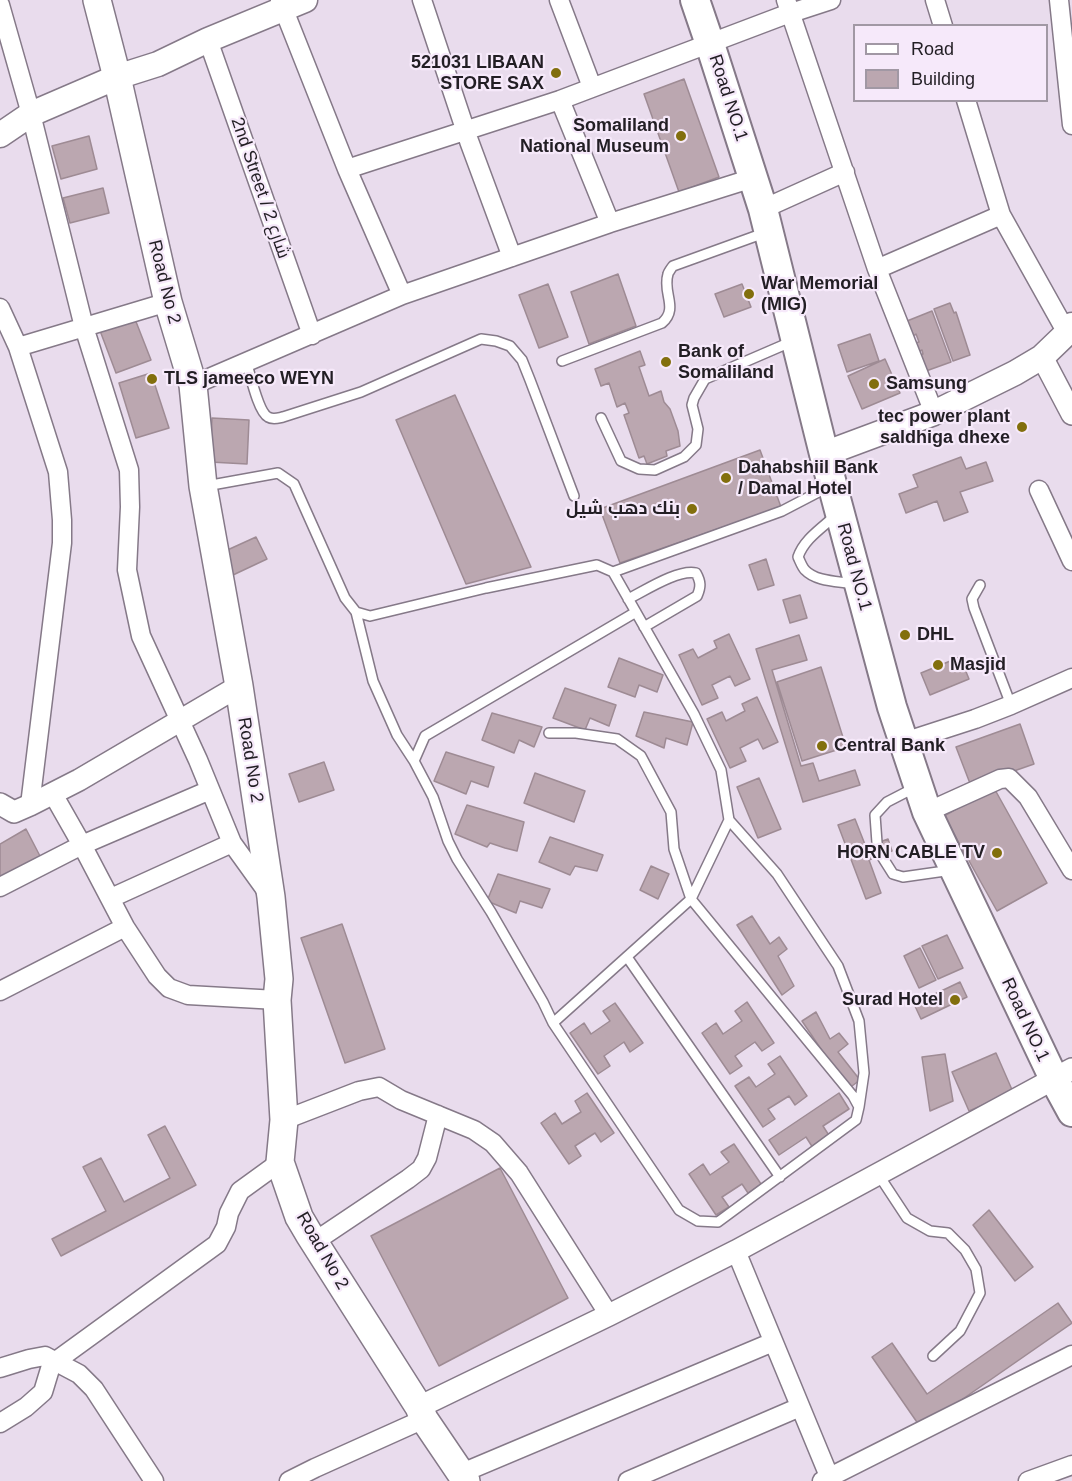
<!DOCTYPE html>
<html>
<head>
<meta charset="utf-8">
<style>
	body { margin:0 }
	#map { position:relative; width:1072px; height:1481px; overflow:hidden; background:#e9dced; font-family:Arial,sans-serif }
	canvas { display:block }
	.legend { position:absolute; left:853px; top:24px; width:195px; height:78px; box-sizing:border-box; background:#f6e9fa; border:2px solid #a198a4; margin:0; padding:8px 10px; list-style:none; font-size:18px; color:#221e24 }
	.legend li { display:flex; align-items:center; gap:12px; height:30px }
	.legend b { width:30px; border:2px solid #a198a4 }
</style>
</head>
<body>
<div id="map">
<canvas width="1072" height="1481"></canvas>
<ul class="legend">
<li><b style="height:8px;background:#fff"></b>Road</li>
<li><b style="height:16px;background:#bba7b0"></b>Building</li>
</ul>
</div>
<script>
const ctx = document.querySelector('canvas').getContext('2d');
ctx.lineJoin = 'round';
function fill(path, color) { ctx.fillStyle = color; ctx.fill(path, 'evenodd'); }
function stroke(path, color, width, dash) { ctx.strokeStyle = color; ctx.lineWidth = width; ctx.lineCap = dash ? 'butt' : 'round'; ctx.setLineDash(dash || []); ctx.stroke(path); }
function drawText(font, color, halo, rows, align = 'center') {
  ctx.font = font + ' Arial,Cairo,sans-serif'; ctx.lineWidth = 4.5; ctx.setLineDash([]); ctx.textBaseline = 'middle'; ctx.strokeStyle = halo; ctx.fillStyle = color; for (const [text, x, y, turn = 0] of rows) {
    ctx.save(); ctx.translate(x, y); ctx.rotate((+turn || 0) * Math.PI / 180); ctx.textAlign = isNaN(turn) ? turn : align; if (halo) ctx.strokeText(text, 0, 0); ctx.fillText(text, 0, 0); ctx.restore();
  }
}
const building = new Path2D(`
	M684 79 719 177 679 192 644 94Z
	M89 136 97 169 61 179 52 146Z
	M103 188 109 213 70 223 63 198Z
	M618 274 636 326 589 344 571 292Z
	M548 284 568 337 539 348 519 295Z
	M742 284 751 307 724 317 715 294Z
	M950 303 954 313 956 312 970 355 953 361 934 309Z
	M932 311 951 362 926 371 920 355 923 354 922 350 918 352 915 343 919 342 916 334 913 336 907 321Z
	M133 314 151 360 116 373 99 328Z
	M870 334 879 361 847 372 838 345Z
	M640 351 645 365 639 367 649 396 661 391 664 402 670 409 678 431 680 446 666 451 667 456 647 464 644 456 639 458 624 415 629 413 625 403 617 407 609 383 601 386 595 369Z
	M885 359 900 393 862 409 848 376Z
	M151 373 169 428 136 438 119 383Z
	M455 395 531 567 466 584 396 420Z
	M212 418 249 420 247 464 210 462Z
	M760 450 781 507 620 563 600 509Z
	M961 457 966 469 986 462 993 481 960 492 968 512 944 521 937 501 906 513 899 494 918 487 913 475Z
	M256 537 267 559 233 575 223 552Z
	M766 559 774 585 758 590 749 565Z
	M800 595 807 618 790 623 783 600Z
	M729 634 750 679 735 686 730 676 712 685 718 698 702 705 679 655 693 649 698 658 717 648 714 641Z
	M799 635 807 660 772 670 801 766 813 763 819 781 855 770 860 785 803 802 756 649Z
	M960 657 969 679 930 695 921 673Z
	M619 658 663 675 657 692 639 685 635 697 608 687Z
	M821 667 846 747 802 761 777 682Z
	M565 688 616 705 609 726 590 718 585 730 553 718Z
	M757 697 778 742 763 749 758 739 740 748 746 761 730 768 707 719 722 712 726 721 745 711 742 704Z
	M644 712 693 722 687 745 666 738 664 748 636 736Z
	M492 713 542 727 534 747 519 740 514 753 482 740Z
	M1020 724 1034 764 971 786 956 747Z
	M446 752 494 767 488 787 471 781 466 794 434 781Z
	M324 762 334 790 299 802 289 774Z
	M535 773 585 791 574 822 524 803Z
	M759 778 781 829 758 838 737 787Z
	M994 788 1047 883 997 911 944 816Z
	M467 805 524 822 517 851 505 848 490 843 487 847 455 834Z
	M855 819 866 847 888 839 892 851 869 860 881 893 866 899 838 825Z
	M26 829 41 858 0 879V844Z
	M550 837 603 855 597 871 575 866 570 875 539 862Z
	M651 866 669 874 658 899 640 890Z
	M498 874 550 889 542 908 520 901 516 913 487 901Z
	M752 916 770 944 779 937 787 949 778 956 794 986 782 995 737 925Z
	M342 924 385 1049 345 1063 301 938Z
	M947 935 963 968 938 979 922 946Z
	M920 948 936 980 919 988 904 956Z
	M960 982 967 997 921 1019 914 1004Z
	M747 1002 774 1043 762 1051 755 1042 735 1056 742 1066 730 1074 702 1033 716 1023 723 1034 742 1021 735 1011Z
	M615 1003 643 1043 630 1052 624 1042 604 1056 610 1066 598 1074 570 1033 584 1023 591 1034 610 1021 603 1011Z
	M816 1012 830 1039 839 1033 848 1044 838 1052 860 1080 848 1089 802 1021Z
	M996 1053 1013 1092 969 1111 952 1072Z
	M945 1054 953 1101 930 1111 922 1057Z
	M780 1056 807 1096 795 1105 789 1096 768 1109 775 1119 763 1127 735 1086 749 1077 756 1087 775 1074 768 1064Z
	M587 1093 614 1133 601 1142 595 1133 575 1146 581 1156 569 1164 541 1123 555 1113 562 1124 581 1112 575 1101Z
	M839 1093 849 1109 823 1126 830 1137 813 1148 806 1137 779 1155 769 1140Z
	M165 1126 196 1185 61 1256 52 1239 106 1211 83 1167 101 1158 124 1202 170 1178 148 1135Z
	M734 1144 761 1184 748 1193 742 1184 722 1197 729 1207 716 1215 689 1174 703 1164 710 1175 729 1162 721 1152Z
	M500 1168 568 1298 439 1366 371 1236Z
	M989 1210 1033 1267 1015 1281 973 1225Z
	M1058 1303 1072 1323 921 1428 872 1357 892 1343 927 1394Z`);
fill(building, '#bba7b0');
stroke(building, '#9e8b94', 1.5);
const service = new Path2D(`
	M246 361C250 373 258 412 268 417 273 420 278 418 283 417L361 392 481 339 496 341 510 346 522 360 530 380 574 496
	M562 361 662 323C679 308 662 293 668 274 668 273 672 267 673 266L767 232
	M601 418 621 461 639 469 655 470 684 457 696 445 698 429 692 405 694 398 705 379 793 341
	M206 486 278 473 294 484 345 598 356 612 370 616 486 588 597 565 613 572 782 511 830 486
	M836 515C822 528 804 539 798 557 800 561 802 567 805 570 816 582 839 581 854 584
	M980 585 972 599 974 608 1011 705
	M628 599C646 590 678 569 696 573 701 582 701 587 697 596L644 627
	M356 612 373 681 397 735 414 761
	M549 733H576L617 739 641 756 671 812 674 849 691 899 853 1096 859 1107 856 1120 718 1222 698 1221 679 1210 553 1023 543 1002 491 912 457 859 448 841 433 797 414 761 425 736 636 612
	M729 820 777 874 838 966 859 1021 864 1073 859 1107
	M877 843 875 815 887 802 916 787
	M881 855 893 874 903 877 952 870
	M627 957 780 1177
	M553 1023 691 899 729 820 721 770 694 714 613 572
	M878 1174 907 1218 930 1231 948 1233 965 1250 976 1269 980 1293 960 1331 933 1356`);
const minor = new Path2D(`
	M280 0 347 169 402 295
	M422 0 469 141 512 257
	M559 0 592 87
	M786 0 877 269 934 413
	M935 0 943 26
	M1059 0 1072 125
	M0 5 31 114 84 327 129 470 130 507 127 570 141 636 198 760 232 843 268 893
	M208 40 312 335
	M560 100 610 223
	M966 100 1001 215 1067 333
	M347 169 560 100 782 16 831 0
	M763 209 845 172
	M877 269 1001 215
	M0 308 18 347 58 472 62 520V543L30 805
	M18 347 168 302
	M193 385 402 295 610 223 753 178
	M1039 490 1072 561
	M904 742 975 719 1011 705 1072 678
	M53 794 82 845 125 927 157 976 169 988 188 995 277 1000
	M927 812 1000 779 1009 778 1028 797 1072 870
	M0 887 82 845 210 790
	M111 898 232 843
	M0 991 125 927
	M284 1120 359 1091 379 1087 401 1100 474 1130 493 1143 519 1173 609 1315
	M314 1242 408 1179 421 1169 427 1158 438 1115
	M736 1251 831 1481
	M0 1368 29 1359 45 1356 79 1374 94 1389 154 1481
	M0 1423 26 1407 43 1392 50 1369 56 1361 217 1244 226 1227 229 1213 240 1191 280 1162
	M462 1473 773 1342
	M289 1481 315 1468 424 1419
	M628 1481 800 1407
	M822 1481 1072 1355
	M1028 1481 1072 1465`);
const tertiary = new Path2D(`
	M1042 357 1072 414
	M0 804 14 812 30 805 79 780 239 686
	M419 1407 609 1315 736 1251 1072 1069`);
const secondary = new Path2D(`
	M0 135 31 114 117 77 158 64 208 40 305 0
	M824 454 934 413 1015 373 1042 357 1067 333 1072 325`);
const primary = new Path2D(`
	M97 0 117 77 168 302 193 385 203 486 239 686 271 897 279 979 277 1000 284 1120 280 1162 299 1217 309 1234 419 1407 424 1419 466 1481`);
const trunk = new Path2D(`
	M695 0 710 44 763 209 824 454 892 707 927 812 1054 1079 1072 1112`);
stroke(service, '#857988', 12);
stroke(minor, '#857988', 21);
stroke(tertiary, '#857988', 24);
stroke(secondary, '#857988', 27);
stroke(primary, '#857988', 30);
stroke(trunk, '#857988', 32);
stroke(service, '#fff', 9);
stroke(minor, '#fff', 18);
stroke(tertiary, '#fff', 21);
stroke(secondary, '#fff', 24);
stroke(primary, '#fff', 27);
stroke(trunk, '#fff', 28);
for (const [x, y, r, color] of [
	[556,73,6,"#826f0d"],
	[681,136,6,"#826f0d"],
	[749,294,6,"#826f0d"],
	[666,362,6,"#826f0d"],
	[152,379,6,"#826f0d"],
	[874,384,6,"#826f0d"],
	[1022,427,6,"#826f0d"],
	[726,478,6,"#826f0d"],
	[692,509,6,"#826f0d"],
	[905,635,6,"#826f0d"],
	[938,665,6,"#826f0d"],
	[822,746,6,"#826f0d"],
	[997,853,6,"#826f0d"],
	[955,1000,6,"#826f0d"]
]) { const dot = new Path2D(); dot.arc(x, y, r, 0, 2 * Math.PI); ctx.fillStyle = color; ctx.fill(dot); stroke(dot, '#f6e9fa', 2); }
drawText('bold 18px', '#221e24', '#f6e9fa', [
	["521031 LIBAAN",544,63,"right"],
	["STORE SAX",544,84,"right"],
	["Somaliland",669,126,"right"],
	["National Museum",669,147,"right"],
	["War Memorial",761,284],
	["(MIG)",761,305],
	["Bank of",678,352],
	["Somaliland",678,373],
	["TLS jameeco WEYN",164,379],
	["Samsung",886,384],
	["tec power plant",1010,417,"right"],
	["saldhiga dhexe",1010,438,"right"],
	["Dahabshiil Bank",738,468],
	["/ Damal Hotel",738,489],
	["بنك دهب شيل",680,509,"right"],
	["DHL",917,635],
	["Masjid",950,665],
	["Central Bank",834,746],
	["HORN CABLE TV",985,853,"right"],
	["Surad Hotel",943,1000,"right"]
], 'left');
drawText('18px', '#221e24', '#f6e9fa', [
	["Road NO.1",728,98,72],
	["2nd Street / شارع 2",260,188,71],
	["Road No 2",164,282,76],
	["Road NO.1",854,567,75],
	["Road No 2",250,760,81],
	["Road NO.1",1025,1020,65],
	["Road No 2",322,1251,60]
]);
</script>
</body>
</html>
